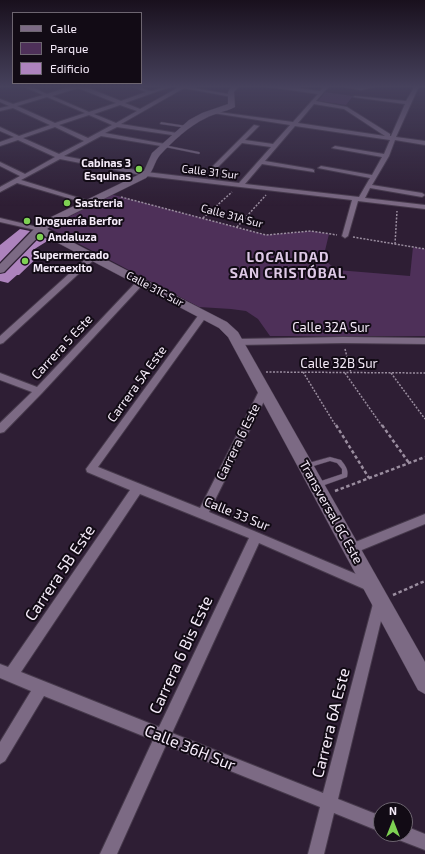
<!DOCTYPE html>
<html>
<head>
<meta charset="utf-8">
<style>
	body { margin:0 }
	#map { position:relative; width:425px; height:854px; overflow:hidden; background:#2e1e34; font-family:"Exo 2",sans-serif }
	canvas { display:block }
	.legend { position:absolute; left:12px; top:12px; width:130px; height:72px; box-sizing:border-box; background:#120b15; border:1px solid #6d6570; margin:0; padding:5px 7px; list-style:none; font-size:12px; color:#f5ebf9 }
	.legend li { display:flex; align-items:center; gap:8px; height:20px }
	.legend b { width:20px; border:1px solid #6d6570 }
	.north { position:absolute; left:373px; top:802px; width:40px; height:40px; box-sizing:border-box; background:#120b15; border:1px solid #6d6570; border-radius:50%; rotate:0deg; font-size:11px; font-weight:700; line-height:16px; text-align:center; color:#f5ebf9 }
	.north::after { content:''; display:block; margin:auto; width:14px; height:18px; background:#7ed153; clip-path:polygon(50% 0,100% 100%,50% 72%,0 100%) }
</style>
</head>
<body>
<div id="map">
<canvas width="425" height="854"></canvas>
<ul class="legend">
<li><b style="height:5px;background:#7c6a84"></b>Calle</li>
<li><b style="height:11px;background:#4e3059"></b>Parque</li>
<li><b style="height:11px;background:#ad83bd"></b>Edificio</li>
</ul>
<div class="north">N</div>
</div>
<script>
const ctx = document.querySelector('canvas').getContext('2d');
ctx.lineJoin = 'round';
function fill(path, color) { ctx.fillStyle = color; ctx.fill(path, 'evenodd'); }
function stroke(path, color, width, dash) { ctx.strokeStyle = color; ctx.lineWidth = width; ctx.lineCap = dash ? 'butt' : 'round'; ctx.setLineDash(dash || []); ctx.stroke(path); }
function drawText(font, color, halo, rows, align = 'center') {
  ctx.font = font + ' "Exo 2",sans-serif'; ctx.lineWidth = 4; ctx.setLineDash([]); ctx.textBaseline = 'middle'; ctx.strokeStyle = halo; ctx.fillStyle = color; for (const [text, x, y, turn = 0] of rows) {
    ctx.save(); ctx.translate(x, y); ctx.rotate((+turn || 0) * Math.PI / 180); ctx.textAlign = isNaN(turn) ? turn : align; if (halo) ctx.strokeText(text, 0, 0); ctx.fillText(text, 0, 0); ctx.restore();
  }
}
fill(new Path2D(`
	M325 92 353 96 346 105 318 101Z
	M110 194 266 235 311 231 329 234 323 259 337 270 410 276 413 247 425 249V336H270L258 319 246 311 231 309 199 307 49 228Z`), '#4e3059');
fill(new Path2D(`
	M20 229 30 231 0 262V245Z
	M41 236 49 240 33 250 43 252 19 275H17L8 283 0 281V274L5 273Z`), '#ad83bd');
const lane = new Path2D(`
	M161 122 187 126 188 127 187 128 160 124Z
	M164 145 199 152 200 153 199 154 165 147H164Z
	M330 457 341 460C345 465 349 470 347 477L319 487H315L314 485 315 483 342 474V469L337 463 330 461 307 468H305L304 466 305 464Z`);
const street = new Path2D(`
	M23 86H29L47 94 72 86H83L121 101 146 92 132 86C139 86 146 91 152 91 159 90 165 86 172 86L125 103 140 109 181 86 234 95 232 97 184 88 121 124 177 133 179 134V136L117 127 105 133 165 144 168 146 167 147 101 136 64 156 146 172 239 183 271 147 242 143 215 170 210 169 254 125 259 126 245 140 273 144 290 125 213 113 211 111 293 122 318 94 264 86H279L320 91 324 86H329L316 101 347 107 390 134V136H391L405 104 353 97 355 96 406 101 415 86H419L396 137 425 141V145L395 140 389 156 372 185 422 193 425 195 422 197 370 188 365 198 425 205V209L358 201 348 236 345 238 342 236 352 200 146 176 60 159 21 180 89 201V203H85L17 183 0 192V187L20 176 0 166V162L25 174 55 157 18 140 0 146V142L14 137 0 131V127L19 136 50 125 13 108 0 111V108L9 106 0 102V99L13 104 43 95ZM78 88 116 103 89 112 52 96ZM47 97 85 113 55 123 17 106ZM314 104 344 109 385 136 298 123ZM120 105 137 111 116 123 94 114ZM89 115 112 125 88 138 59 125ZM295 126 390 140 384 154 335 146 332 148 382 157 372 175 321 166 318 168 370 178 359 197 245 184 262 164 314 172V170L312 169 265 161ZM55 127 84 141 59 154 23 138Z
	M342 86 361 88 376 86 361 90Z
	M0 218 42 228 43 229 40 231 0 222Z
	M91 254H97L98 256 3 343 0 344V336Z
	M139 279H142L146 281 42 393 4 432 0 433V423L32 392 0 380V373L37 387Z
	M203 312 206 313 207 315 206 317 98 467 200 508 259 391 261 389H267L269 391 209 512 375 582 377 586 375 590 371 592 259 543 172 733 323 793 374 600 375 596 380 594 385 596 386 600 338 799 381 816V832L334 813 324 854H308L320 807 166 745 117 854H100L153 740 44 696 5 761 0 764V742L31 691 0 678V664L8 667 130 490 87 472 86 469 200 313ZM140 494 249 538 159 727 21 672Z
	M343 337 425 338V344L343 343 237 345 233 342 237 339Z
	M425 514V524L352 554 348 553 346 549 348 545Z
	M405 826 425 834V850L399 840 397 834H405Z`);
const secondary = new Path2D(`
	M232 86H239L234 92 235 107C225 112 215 113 206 118 189 126 173 141 160 155 154 162 154 171 146 178L55 223 47 229 227 322 238 332 425 662V694L418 690 228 337 219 328 41 234 4 272 0 273V264L36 227 47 219 140 174 144 171 152 153 189 120 202 113 228 104V92Z`);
stroke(lane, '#473a4c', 1);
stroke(street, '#473a4c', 2);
stroke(secondary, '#473a4c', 1);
stroke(new Path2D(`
	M121 197 266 235 311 231 337 235
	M203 218 232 192
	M237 227 266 195
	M353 237 425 249
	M395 244 397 211
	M345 349 351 373
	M266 372 425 373
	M303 372 336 426
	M345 373 382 426
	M391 373 425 419`), '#9a8d9f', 1.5, [2, 1.5]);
stroke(new Path2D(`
	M336 425 369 478
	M382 425 409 463
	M335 491 425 457
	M393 595 425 581`), '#9a8d9f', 2.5, [3.5, 2.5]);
fill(lane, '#7c6a84');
fill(street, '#7c6a84');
fill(secondary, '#7c6a84');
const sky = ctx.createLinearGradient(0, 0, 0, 206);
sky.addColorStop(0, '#19101d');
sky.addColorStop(0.42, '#46415c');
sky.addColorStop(1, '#46415c00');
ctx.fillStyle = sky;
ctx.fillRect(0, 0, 425, 206);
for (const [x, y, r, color] of [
	[139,169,4,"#7ed153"],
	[67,203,4,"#7ed153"],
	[27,221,4,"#7ed153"],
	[40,237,4,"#7ed153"],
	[25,261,4,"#7ed153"]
]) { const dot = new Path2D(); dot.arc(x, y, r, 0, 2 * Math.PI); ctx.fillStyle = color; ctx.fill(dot); stroke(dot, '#120b15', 1.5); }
drawText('bold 11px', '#f5ebf9', '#120b15', [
	["Cabinas 3",131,163,"right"],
	["Esquinas",131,176,"right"],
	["Sastreria",75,203],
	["Droguería Berfor",35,221],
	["Andaluza",48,237],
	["Supermercado",33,255],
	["Mercaexito",33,268]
], 'left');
drawText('11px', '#f5ebf9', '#120b15', [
	["Calle 31 Sur",210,172,7],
	["Calle 31A Sur",232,216,15],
	["Calle 31C Sur",155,289,28]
]);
drawText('13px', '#f5ebf9', '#120b15', [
	["Calle 32A Sur",331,328],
	["Carrera 5 Este",62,347,-47],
	["Calle 32B Sur",339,364],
	["Carrera 5A Este",137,384,-54],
	["Carrera 6 Este",238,442,-64],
	["Transversal 6C Este",331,512,61],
	["Calle 33 Sur",237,514,22]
]);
ctx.letterSpacing = '1px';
drawText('bold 14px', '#dec9e6', '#120b15', [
	["LOCALIDAD",288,257],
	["SAN CRISTÓBAL",288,273]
]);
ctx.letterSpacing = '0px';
drawText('16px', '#f5ebf9', '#120b15', [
	["Carrera 5B Este",60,573,-56],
	["Carrera 6 Bis Este",181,655,-65],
	["Carrera 6A Este",331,723,-76],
	["Calle 36H Sur",190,748,22]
]);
</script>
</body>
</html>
